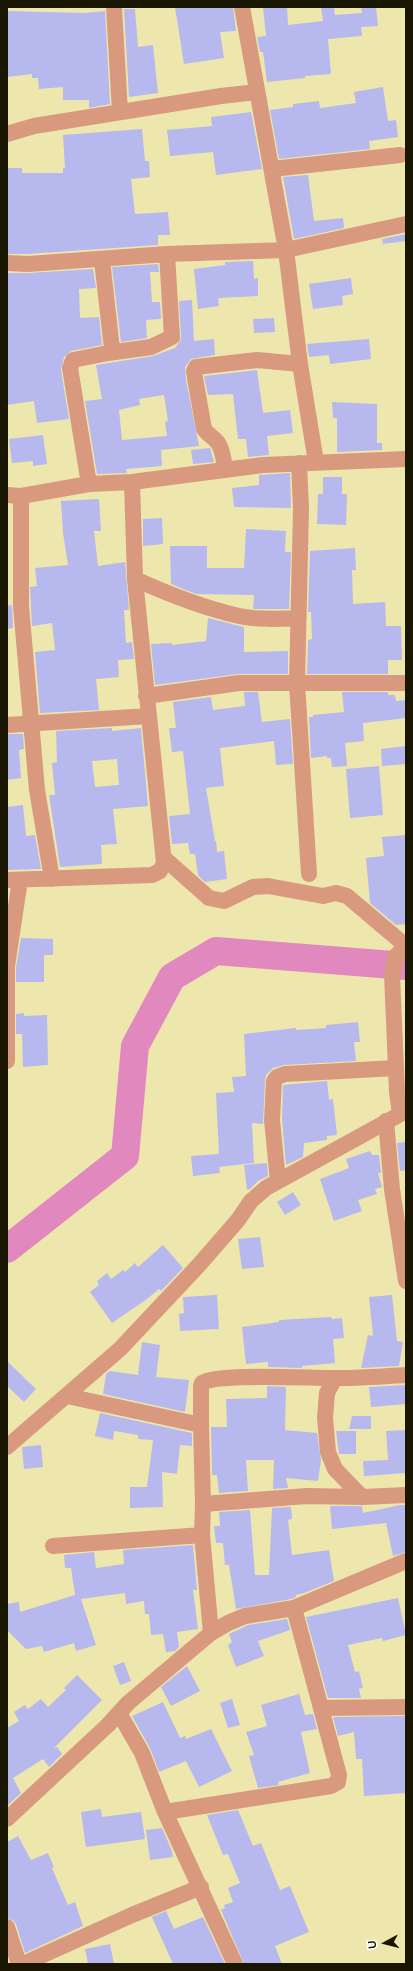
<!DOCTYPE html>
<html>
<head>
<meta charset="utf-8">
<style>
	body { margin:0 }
	#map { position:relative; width:413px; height:1971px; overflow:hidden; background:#ede7ad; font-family:Raleway,sans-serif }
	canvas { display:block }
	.frame { position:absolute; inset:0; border:8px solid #181601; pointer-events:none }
	.north { position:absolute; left:365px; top:1923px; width:40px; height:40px; -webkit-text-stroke:3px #fff; paint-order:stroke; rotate:263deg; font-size:11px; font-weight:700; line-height:16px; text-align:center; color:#181601 }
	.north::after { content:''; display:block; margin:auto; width:14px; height:18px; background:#181601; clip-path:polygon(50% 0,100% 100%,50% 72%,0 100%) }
</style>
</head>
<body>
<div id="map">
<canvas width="413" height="1971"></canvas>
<div class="frame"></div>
<div class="north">U</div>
</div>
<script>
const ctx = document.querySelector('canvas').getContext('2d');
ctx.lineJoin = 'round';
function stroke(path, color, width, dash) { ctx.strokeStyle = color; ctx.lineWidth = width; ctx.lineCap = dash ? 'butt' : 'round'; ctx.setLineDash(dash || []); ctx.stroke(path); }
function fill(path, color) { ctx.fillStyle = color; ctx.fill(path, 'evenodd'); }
stroke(new Path2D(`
	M7 1249 125 1156 135 1046 172 977 216 951 406 966`), '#e188be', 28);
fill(new Path2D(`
	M175 7H233L236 31 220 32 224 58 184 64Z
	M263 7H287L288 25 323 21 321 7H334L335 15 362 13 361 7H376L378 26 361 27 362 36 328 39 331 74 305 76V78L267 82 263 52H260L257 37 266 36Z
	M124 9H135L138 47 153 45 158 93 129 97Z
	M7 11 85 13 105 11 110 104 89 108V100H63V87L39 89 38 78H32V74L7 77Z
	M383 87 388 121 396 120 398 137 369 141 370 149 279 159 270 110 293 107V104L319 101 320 108 356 103 354 92Z
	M251 112 262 169 216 175 213 152 170 156 167 130 212 126 211 117Z
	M142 129 145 161H149L150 177 131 179 135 214 168 212 170 235H158V245L28 254H7L8 168H22V173H63V168H65L63 135Z
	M308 175 314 221 343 218 344 228 294 239 283 177Z
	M406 234V241L383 244 382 239Z
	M253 261 254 279 258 278V296L218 298 219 306 198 309 194 269 225 265V262Z
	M158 264 159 272H150L152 302H160L161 319 146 320 147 338 121 342 112 267Z
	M93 269 96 288 79 289 80 318 99 317 102 345 71 351 64 357 61 370 69 419 37 423 34 401 7 405V273H29Z
	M351 278 353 294 342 296 343 305 313 309 309 284Z
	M192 300 194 341 214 339 215 355 191 359 185 367 186 380 199 446 161 450 162 466 126 469 127 473 97 474 85 401 102 399 96 365 153 356 175 348 180 341 181 337 179 301ZM164 395 168 421 165 422 167 436 122 440 119 410 140 405 139 399Z
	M274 318 275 332 254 333 253 319Z
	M369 339 371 359 330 364 329 355 309 357 307 344Z
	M257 370 263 413 290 410 293 433 267 436 269 455 248 457 246 439H238L233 394 208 395 204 376Z
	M332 402 377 404V443H382V450L337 452V418H333Z
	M43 435 47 464 33 466V461L12 463 9 439Z
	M210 448 214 462 193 464 191 450Z
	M290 473 291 508 234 507 232 488 259 485V475Z
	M323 477H342V494H347L346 525 317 524 318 494H323Z
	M99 499 101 531H94L98 566 125 562 129 610H124L126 643 132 642 134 659 118 660 119 677 96 679 99 710 40 713 35 652 55 650 52 623 32 626 30 587 37 586 35 568 68 565 63 533 61 501Z
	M162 518 163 544 143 546V519Z
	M246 529 286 531 285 552H291L289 609H253L254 595 196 594 171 584 170 546H207V568H244Z
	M355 548 356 570H352L353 604 385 602 386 626H401L402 660H388V674H307L308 640 312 639 311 612H308L310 551Z
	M12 605 13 628 7 629V606Z
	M208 618 244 627V652L288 651V674H238L155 685 151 644 172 643V645L206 641Z
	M244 692H258L262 722 290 719 293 764 276 765 274 741 220 748 224 786 206 788 215 841H216L217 852 224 851 227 879 205 882 198 875 195 854H190L188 843 172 844 169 816 190 814 183 751 172 752 169 728H176L173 702 211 697 213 710 245 706Z
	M342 692H388V695H395L396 701 406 700V718L363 723 364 741 345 743 347 766 332 767 331 758H327V756L311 758 309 717H313V715L344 712Z
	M112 728V731L141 728 148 806 113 809 117 844 101 845 102 864 60 867 49 795H55L52 763 57 762 56 731ZM117 759 119 785 95 787 92 761Z
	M7 734H23L24 749 19 750 21 778 7 780Z
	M406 746V764L382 766 381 749Z
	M379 766 383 815 350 818 346 769Z
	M23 805 26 836 35 835 41 869 7 870V807Z
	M406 835V924L396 925 370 903 366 858 384 856 382 837Z
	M21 938 53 939V955H44V982H16V967Z
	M24 1013V1016L47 1015 48 1065 23 1067 22 1034H16V1014Z
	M358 1022 360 1042H354L356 1061 284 1065 273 1068 266 1075 265 1081 263 1124 252 1123 254 1163 219 1167 220 1173 193 1176 191 1156 219 1154 216 1093 234 1092 232 1077 246 1076 244 1034 296 1028V1030L326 1028V1025Z
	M327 1081 329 1100 333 1099 337 1135 327 1136V1140L304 1143 303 1157 286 1165 282 1120 283 1085Z
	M406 1142V1170L400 1171 397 1143Z
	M370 1151 372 1155H379L381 1173H378L382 1187 375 1189 377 1194 358 1200 362 1211 334 1221 320 1179 349 1168 346 1159Z
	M267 1163 268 1176 258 1181 250 1189 247 1190 244 1165Z
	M293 1192 301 1205 285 1215 277 1202Z
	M260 1237 264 1267 242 1269 238 1239Z
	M163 1245 183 1268 161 1291 159 1289 147 1299 112 1323 90 1292 99 1285 97 1281 107 1273 111 1279 123 1270 125 1272 135 1263 138 1267Z
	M217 1295 219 1329 180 1331 179 1314 184 1313 183 1297Z
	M392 1295 397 1341 403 1342 399 1366 361 1368 368 1335 373 1336 369 1297Z
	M331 1317 332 1319 342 1318 344 1338 333 1339 335 1363 302 1366V1368L268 1367V1362L246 1364 242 1327 279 1322V1320Z
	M142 1342 160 1345 156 1377 189 1380 185 1412 103 1394 106 1374 110 1371 138 1375Z
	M7 1361 36 1389 24 1402 7 1386Z
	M406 1385V1404L371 1407 369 1387Z
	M267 1386 286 1387 285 1430 317 1433 321 1460 318 1481 286 1478 288 1488 273 1489 274 1460H246L248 1491 219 1493 217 1475H212L211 1427H227L226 1399 267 1398Z
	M100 1413 192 1433V1446L180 1445 177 1474 162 1472 163 1507 130 1508V1487H147L153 1440 138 1439V1435L114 1431 113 1440 95 1436Z
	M352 1416H371V1429H349Z
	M406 1430V1473L364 1476 363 1461 388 1460 386 1431Z
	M336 1431H356V1454H339Z
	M41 1445 43 1467 24 1469 22 1447Z
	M400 1505H406V1552L393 1556 386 1523 332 1529 330 1506H362L363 1513Z
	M291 1507 292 1519 288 1520 292 1555 329 1550 334 1581 304 1593 296 1595V1597L291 1599 236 1609 229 1565H225L223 1543H216L214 1526H220L219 1512 250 1510 255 1575H269L272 1508Z
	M193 1545 197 1590H193L198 1629 177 1632 179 1647 175 1651 166 1652 163 1634 151 1635 149 1614H145L144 1601 126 1604 125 1593 81 1599 96 1645 76 1651 74 1643 44 1652 42 1646 26 1649 7 1630V1604L19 1602 20 1612 75 1595 71 1568H65L64 1555 94 1552 96 1568 124 1564 123 1550Z
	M398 1598 406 1635 383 1641 382 1638 348 1645 355 1672 359 1671 363 1688 359 1689 361 1698H328L306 1617Z
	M287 1619 290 1630 258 1641 264 1656 236 1667 228 1645 232 1642 229 1634 248 1625Z
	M124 1662 131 1681 120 1685 113 1666Z
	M187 1666 200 1691 171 1706 161 1687Z
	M77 1675 102 1700 53 1749 57 1747 62 1754 49 1767 43 1759 13 1778 21 1793 7 1806V1728L19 1721 14 1712 25 1705 28 1709 41 1699 48 1707 66 1690 64 1688Z
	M299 1694 305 1715 313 1714 317 1729 301 1732 310 1773 278 1782 279 1785 258 1788 249 1756 254 1755 246 1732 267 1726 261 1705Z
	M232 1699 240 1725 228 1728 220 1703Z
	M163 1702 180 1738 185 1736 186 1739 211 1729 232 1771 199 1787 186 1761 159 1772 150 1748 132 1716Z
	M406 1716V1793L364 1796 362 1759H356L354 1732 338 1736 333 1717Z
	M101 1809 102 1817 141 1812 145 1839 86 1847 81 1812Z
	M238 1810 253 1846 261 1843 280 1890 290 1886 309 1932 275 1946 282 1964H244L221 1910 225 1908 224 1905 233 1902 228 1888 240 1883 228 1854 223 1855 207 1815Z
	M162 1828 172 1851 173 1857 150 1860 146 1830Z
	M18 1836 31 1860 48 1853 54 1867 52 1868 68 1905 75 1902 83 1926 25 1953 16 1924 13 1920 7 1918V1842Z
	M166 1911 174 1929 203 1917 225 1964H173L152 1917Z
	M110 1944 114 1964H88L85 1949Z`), '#b7b8ee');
stroke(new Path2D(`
	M114 7 120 112
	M242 7 286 250 300 364 316 462
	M7 134 34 126 221 96 257 92
	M272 169 400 155
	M7 263 28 264 167 254 286 250 406 224
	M108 353 151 347 172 337 167 254
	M299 463 301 509 297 683 309 874
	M225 469C224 461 223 450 218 443 214 437 208 435 204 429L195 378 194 371 196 367 257 360 300 364
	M89 484 70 368 73 360 108 353 112 349 102 260
	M7 495 21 496 89 484 132 482 263 465 406 459
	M21 496V606L37 790 52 879
	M135 579C168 594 204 608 239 616 258 620 279 619 298 618
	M146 696 239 683H406
	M7 725 149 716
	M164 858 209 898 224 901 253 887 268 886 323 896 336 893 347 896 406 946
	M7 880 152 875 160 871 164 863 135 579 132 482
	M7 1061V966L20 880
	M400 1114 397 1092 392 975 395 957 406 946
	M386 1121 392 1189 406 1281
	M278 1181 272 1120 274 1081 277 1077 285 1074 396 1068
	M335 1378 327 1393 325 1418 328 1452 335 1469 362 1497
	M67 1396 201 1425V1386L202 1383C218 1372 317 1379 342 1378 363 1378 385 1376 406 1375
	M201 1425 203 1504 202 1535 211 1633
	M7 1447 120 1349 198 1266 238 1220 251 1201 266 1188 406 1111
	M203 1504 307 1496 362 1497 406 1495
	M53 1546 202 1535
	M321 1708 406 1707
	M119 1713 142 1753 165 1812 235 1964
	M165 1812 331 1786 338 1782 339 1775 294 1608
	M7 1819 108 1725 128 1703 211 1633 228 1623 245 1616 294 1608 406 1561
	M7 1927 19 1964
	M23 1964 132 1915 201 1887`), '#d8997f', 16);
</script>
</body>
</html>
